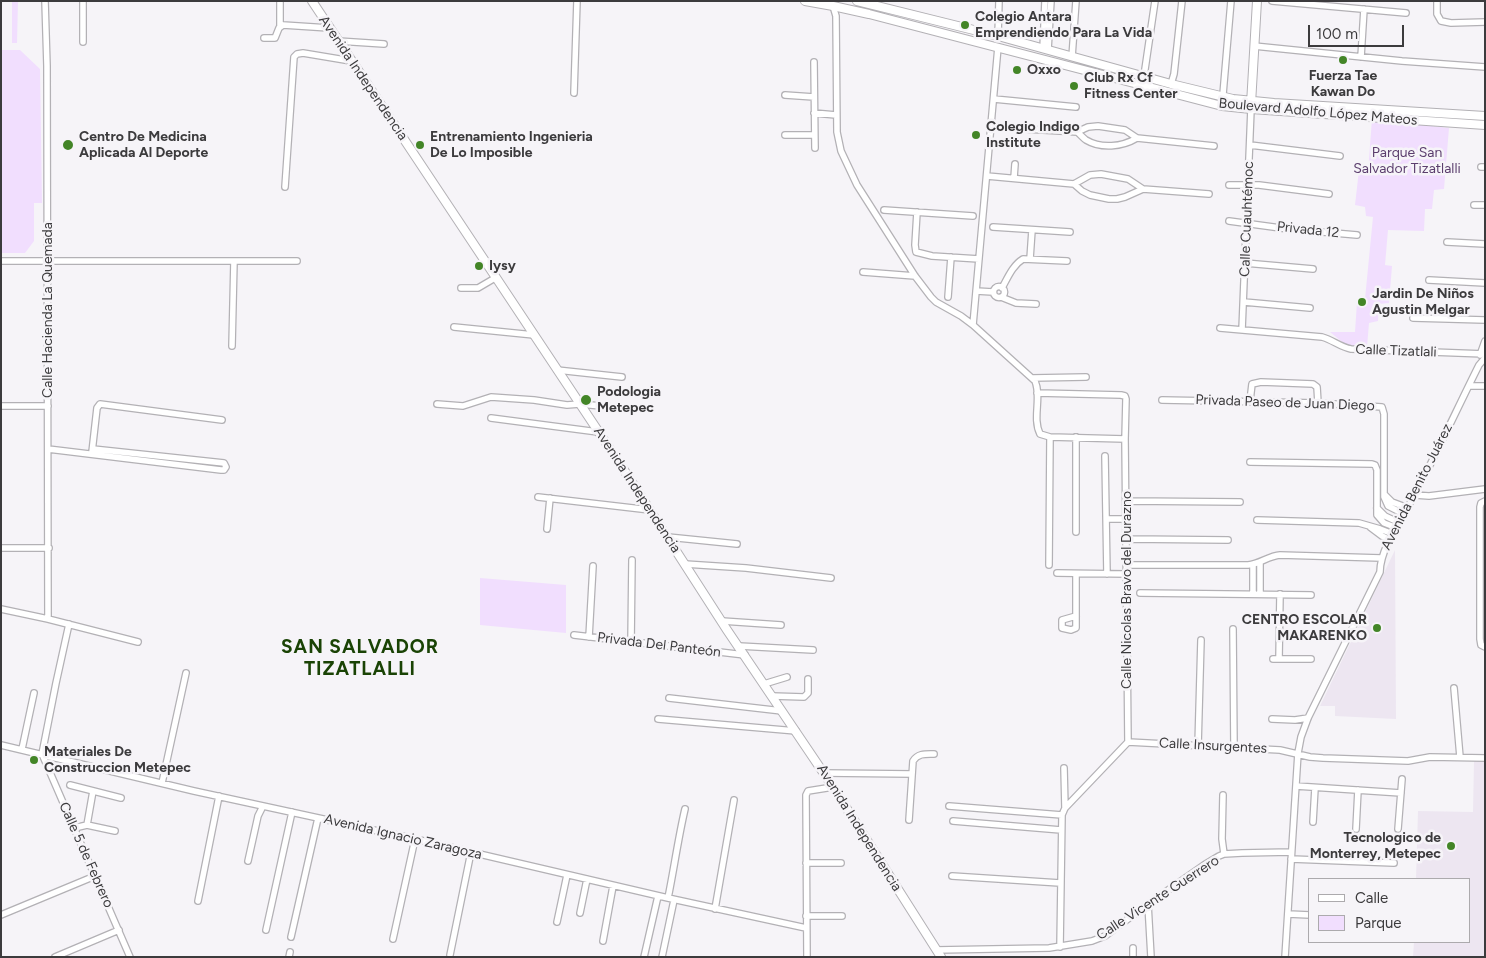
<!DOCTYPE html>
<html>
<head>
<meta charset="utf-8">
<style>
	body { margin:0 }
	#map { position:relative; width:1486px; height:958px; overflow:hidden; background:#f6f4f8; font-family:Figtree,sans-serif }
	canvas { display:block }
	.frame { position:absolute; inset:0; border:2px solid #3c3b3d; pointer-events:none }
	.legend { position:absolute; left:1308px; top:878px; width:162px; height:65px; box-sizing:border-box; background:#f6f4f8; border:1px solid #acaaad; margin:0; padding:6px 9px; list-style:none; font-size:15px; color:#3c3b3d }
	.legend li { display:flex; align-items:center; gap:10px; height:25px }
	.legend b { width:25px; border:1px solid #acaaad }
	.scale { position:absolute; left:1308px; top:25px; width:96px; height:22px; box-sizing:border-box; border:2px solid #3c3b3d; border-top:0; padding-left:6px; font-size:15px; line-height:18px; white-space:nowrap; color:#3c3b3d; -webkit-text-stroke:4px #f6f4f8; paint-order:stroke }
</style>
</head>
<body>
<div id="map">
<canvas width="1486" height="958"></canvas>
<div class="frame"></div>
<ul class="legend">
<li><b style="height:6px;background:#fff"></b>Calle</li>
<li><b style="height:14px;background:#f1defe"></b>Parque</li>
</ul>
<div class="scale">100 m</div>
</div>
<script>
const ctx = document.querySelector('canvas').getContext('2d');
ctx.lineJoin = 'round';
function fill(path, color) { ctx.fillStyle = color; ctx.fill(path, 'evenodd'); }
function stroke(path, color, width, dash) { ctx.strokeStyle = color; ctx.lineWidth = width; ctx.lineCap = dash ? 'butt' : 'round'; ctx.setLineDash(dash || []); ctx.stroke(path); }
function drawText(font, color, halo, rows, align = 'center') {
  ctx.font = font + ' Figtree,sans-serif'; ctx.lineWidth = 5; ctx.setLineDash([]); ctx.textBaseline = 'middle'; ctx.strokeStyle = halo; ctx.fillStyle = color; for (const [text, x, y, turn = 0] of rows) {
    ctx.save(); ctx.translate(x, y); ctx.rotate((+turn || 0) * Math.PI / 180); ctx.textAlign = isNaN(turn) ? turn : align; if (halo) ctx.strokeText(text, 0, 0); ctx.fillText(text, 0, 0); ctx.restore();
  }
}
fill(new Path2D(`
	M1395 550 1396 719 1335 716V706H1320Z
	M1474 761H1485V957H1413L1414 942H1470V879H1416L1418 811 1473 812Z`), '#ede6f1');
fill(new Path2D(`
	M12 1H18L17 43H12Z
	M1 50H20L40 69 42 203H34V241L25 253H1Z
	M1372 119 1449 128 1444 189 1434 190 1432 209H1425L1424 231 1388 230 1385 265 1392 266 1389 303 1379 304 1378 321 1369 323 1367 347 1347 346 1330 332H1355L1357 302 1365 299 1373 217 1366 216 1365 207 1355 205 1359 170 1368 172Z
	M480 578 566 585V633L480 625Z`), '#f1defe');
const street = new Path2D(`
	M45 1 47 66 48 619
	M280 1V27
	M1272 1 1406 13
	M1437 1V14L1441 21 1451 23 1485 22
	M833 6 836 16 837 132 841 151 857 185 915 276 931 297 936 302 961 316 973 325 1035 381C1042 397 1032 418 1040 434L1050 437 1125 439
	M998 36 999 1
	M264 38H275L279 28 283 25 329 28
	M338 41 384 44
	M83 42V1
	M1254 46 1402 61 1485 67
	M1043 49 1045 1
	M1048 50 1051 1
	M1072 57 1076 1
	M1361 57 1364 9
	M814 62 815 148
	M1144 76 1155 1
	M1171 84 1174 74 1182 1
	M574 93 577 1
	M785 95 814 97
	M994 99 1076 107
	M1222 106 1231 1
	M814 113 836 115
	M991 127 1077 132 1088 127 1098 126 1125 130 1137 138 1214 146
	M1077 132C1080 134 1083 138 1086 140 1101 149 1122 147 1137 138
	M785 135H814
	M1250 145 1340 156
	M1481 167H1485
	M987 176 1074 184 1090 175 1101 174 1128 179 1143 189
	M1014 178 1015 164
	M1074 184 1082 191 1090 195 1109 199H1117L1125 197 1143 189 1209 194
	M1229 185H1259L1329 194
	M285 187 294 57 297 54 303 53 351 61
	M1474 205H1485
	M884 210 973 216
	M917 212 915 245 916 252 932 256 979 259
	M1229 221 1288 229 1357 235
	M993 227 1070 232
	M1447 242 1485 244
	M1030 259 1032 230
	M1 261H297
	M1245 263 1313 269
	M863 272 915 276
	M1429 280 1485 283
	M993.5 292a5.5 5.5 0 1 1 11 0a5.5 5.5 0 1 1-11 0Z
	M461 288H478L495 278
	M1002 288C1008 277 1013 265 1023 259L1067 261
	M976 291 993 292
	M948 297 951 257
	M1001 297 1016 303 1036 304
	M1244 302 1310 308
	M1413 318 1485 320
	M973 325 998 47
	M454 327 534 335
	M1220 328 1322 337C1333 340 1340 347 1351 349L1485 354
	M1242 330 1251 109
	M232 346 234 261
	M1480 355 1485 341
	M557 370 622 377
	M1032 378 1086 377
	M1469 386H1485
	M1037 393 1121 395 1125 396 1126 399 1125 439 1128 742
	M1162 400 1318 403 1382 407 1384 414V497L1388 506 1404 514
	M1250 401 1252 384 1261 382 1313 384 1317 387 1318 403
	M437 404 463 406 491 397 534 400 567 405 580 404 632 409
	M1 406H48
	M491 418 598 432
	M1076 437V532
	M48 449 221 470H224L226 467 224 463 93 449
	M92 452 97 408 100 404 222 420
	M1105 456 1107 574
	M1250 462 1372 464 1375 465 1377 470V515L1384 523 1397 528
	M1385 495 1392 502 1408 508
	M1415 495 1429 496 1485 489
	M538 497 650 510
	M1127 501 1240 502
	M1485 501 1481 503 1480 507V639L1481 645 1485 647
	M1377 508 1385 516 1400 523
	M1106 519H1127
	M1257 520 1359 523 1380 529 1393 534
	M1370 527 1382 536 1390 540
	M547 529 550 498
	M668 537 737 544
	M1127 539 1228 540
	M1 548H49
	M685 564 746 568 831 578
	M1049 565 1050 437
	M1127 565H1248C1260 564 1268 556 1280 555L1381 558
	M1057 573 1127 574
	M1140 593 1311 595
	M1253 594V565
	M1260 594V563
	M1 609 48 619 138 642
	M1076 616 1062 620V628L1071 630 1076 628V574
	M722 621 781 625
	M1233 629 1234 748
	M574 635 745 655
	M589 637 593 566
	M631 642 632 560
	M739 646 813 650
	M1273 659H1311
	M1279 659 1280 594
	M764 684 787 677
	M1454 688 1460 757
	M772 696 804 697 808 693V679
	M669 698 782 711
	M658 719 796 731
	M1272 719 1295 720 1308 718
	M1128 742 1280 750 1310 757 1323 758 1408 761 1430 757 1485 758
	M1 745 194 791 415 839 668 898 806 928
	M1198 746 1201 640
	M22 749 34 693
	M42 754 130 957
	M42 754 56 683 69 624
	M1064 768 1065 808
	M824 773 912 774
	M162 783 186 673
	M70 785 121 798
	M1296 786 1401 793
	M1223 795 1222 839 1224 854
	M949 806 1062 815
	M909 820 913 761C918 753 926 754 934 754
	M953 821 1061 830
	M1313 822 1315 788
	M87 825 93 791
	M74 828 87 825 115 831
	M1356 829 1358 790
	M1398 829 1402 779
	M1291 859 1394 863
	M248 861 258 816 263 806
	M806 863H841
	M952 876 1060 883
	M668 898C674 869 678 839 685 809
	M198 901 219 796
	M1148 904 1151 957
	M715 909 734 800
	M580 913 587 879
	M1288 914 1310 915
	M1 915 95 876
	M806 916H842
	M557 922 567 875
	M266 930 292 812
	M291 937 318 818
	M393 939 415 839
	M603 941 613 886
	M1060 947 1062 815 1065 808 1128 742
	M936 950 1049 948 1092 941 1105 936 1148 904 1204 865 1219 856 1224 854 1242 853 1291 852
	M450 955 471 852
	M55 957 119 930
	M289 957 290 952
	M644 957 658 896
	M662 957 674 900
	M807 957 806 795 808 791 833 787
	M1133 957V948
	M1285 957 1298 753 1301 737 1308 718 1380 572C1380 548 1403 517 1414 496 1437 453 1457 409 1479 365L1485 358`);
const secondary = new Path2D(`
	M312 1 624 470 727 630 833 787 941 957
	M805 1 833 6 869 14 1222 106 1251 109 1485 125
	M857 1 998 36 1171 84 1233 99 1274 103 1485 116
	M1251 104 1257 1`);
stroke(street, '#b3b1b5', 8);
stroke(secondary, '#b3b1b5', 10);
stroke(street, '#fff', 5.5);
stroke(secondary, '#fff', 8);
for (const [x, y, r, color] of [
	[965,25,5,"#438527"],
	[1343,60,5,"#438527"],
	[1017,70,5,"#438527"],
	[1074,86,5,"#438527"],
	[976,135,5,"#438527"],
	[68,145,6,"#438527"],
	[420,145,5,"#438527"],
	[479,266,5,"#438527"],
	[1362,302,5,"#438527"],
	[586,400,6,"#438527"],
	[1377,628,5,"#438527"],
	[34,760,5,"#438527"],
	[1451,846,5,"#438527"]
]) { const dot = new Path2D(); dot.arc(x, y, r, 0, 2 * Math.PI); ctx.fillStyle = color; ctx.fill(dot); stroke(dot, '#f6f4f8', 2); }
drawText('bold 14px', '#3c3b3d', '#f6f4f8', [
	["Colegio Antara",975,17],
	["Emprendiendo Para La Vida",975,33],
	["Oxxo",1027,70],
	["Fuerza Tae",1343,76,"center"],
	["Kawan Do",1343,92,"center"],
	["Club Rx Cf",1084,78],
	["Fitness Center",1084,94],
	["Colegio Indigo",986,127],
	["Institute",986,143],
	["Centro De Medicina",79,137],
	["Aplicada Al Deporte",79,153],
	["Entrenamiento Ingenieria",430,137],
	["De Lo Imposible",430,153],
	["Iysy",489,266],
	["Jardin De Niños",1372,294],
	["Agustin Melgar",1372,310],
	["Podologia",597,392],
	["Metepec",597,408],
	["CENTRO ESCOLAR",1367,620,"right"],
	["MAKARENKO",1367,636,"right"],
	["Materiales De",44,752],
	["Construccion Metepec",44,768],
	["Tecnologico de",1441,838,"right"],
	["Monterrey, Metepec",1441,854,"right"]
], 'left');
drawText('14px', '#3c3b3d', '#f6f4f8', [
	["Avenida Independencia",363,78,56],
	["Boulevard Adolfo López Mateos",1318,112,5],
	["Calle Cuauhtémoc",1247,219,-88],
	["Privada 12",1308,230,6],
	["Calle Hacienda La Quemada",48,310,-90],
	["Calle Tizatlali",1396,351,2],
	["Privada Paseo de Juan Diego",1285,403,2],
	["Avenida Benito Juárez",1417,487,-63],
	["Avenida Independencia",637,490,57],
	["Calle Nicolas Bravo del Durazno",1127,590,-90],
	["Privada Del Panteón",659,645,7],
	["Calle Insurgentes",1213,746,3],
	["Avenida Independencia",859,828,58],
	["Avenida Ignacio Zaragoza",403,837,13],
	["Calle 5 de Febrero",86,855,66],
	["Calle Vicente Guerrero",1158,898,-33]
]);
drawText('14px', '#5c3f6e', '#f6f4f8', [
	["Parque San",1407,153],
	["Salvador Tizatlalli",1407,169]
]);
ctx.letterSpacing = '1px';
drawText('bold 19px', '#1a4305', '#f6f4f8', [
	["SAN SALVADOR",360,647],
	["TIZATLALLI",360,669]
]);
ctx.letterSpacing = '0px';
</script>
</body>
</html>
